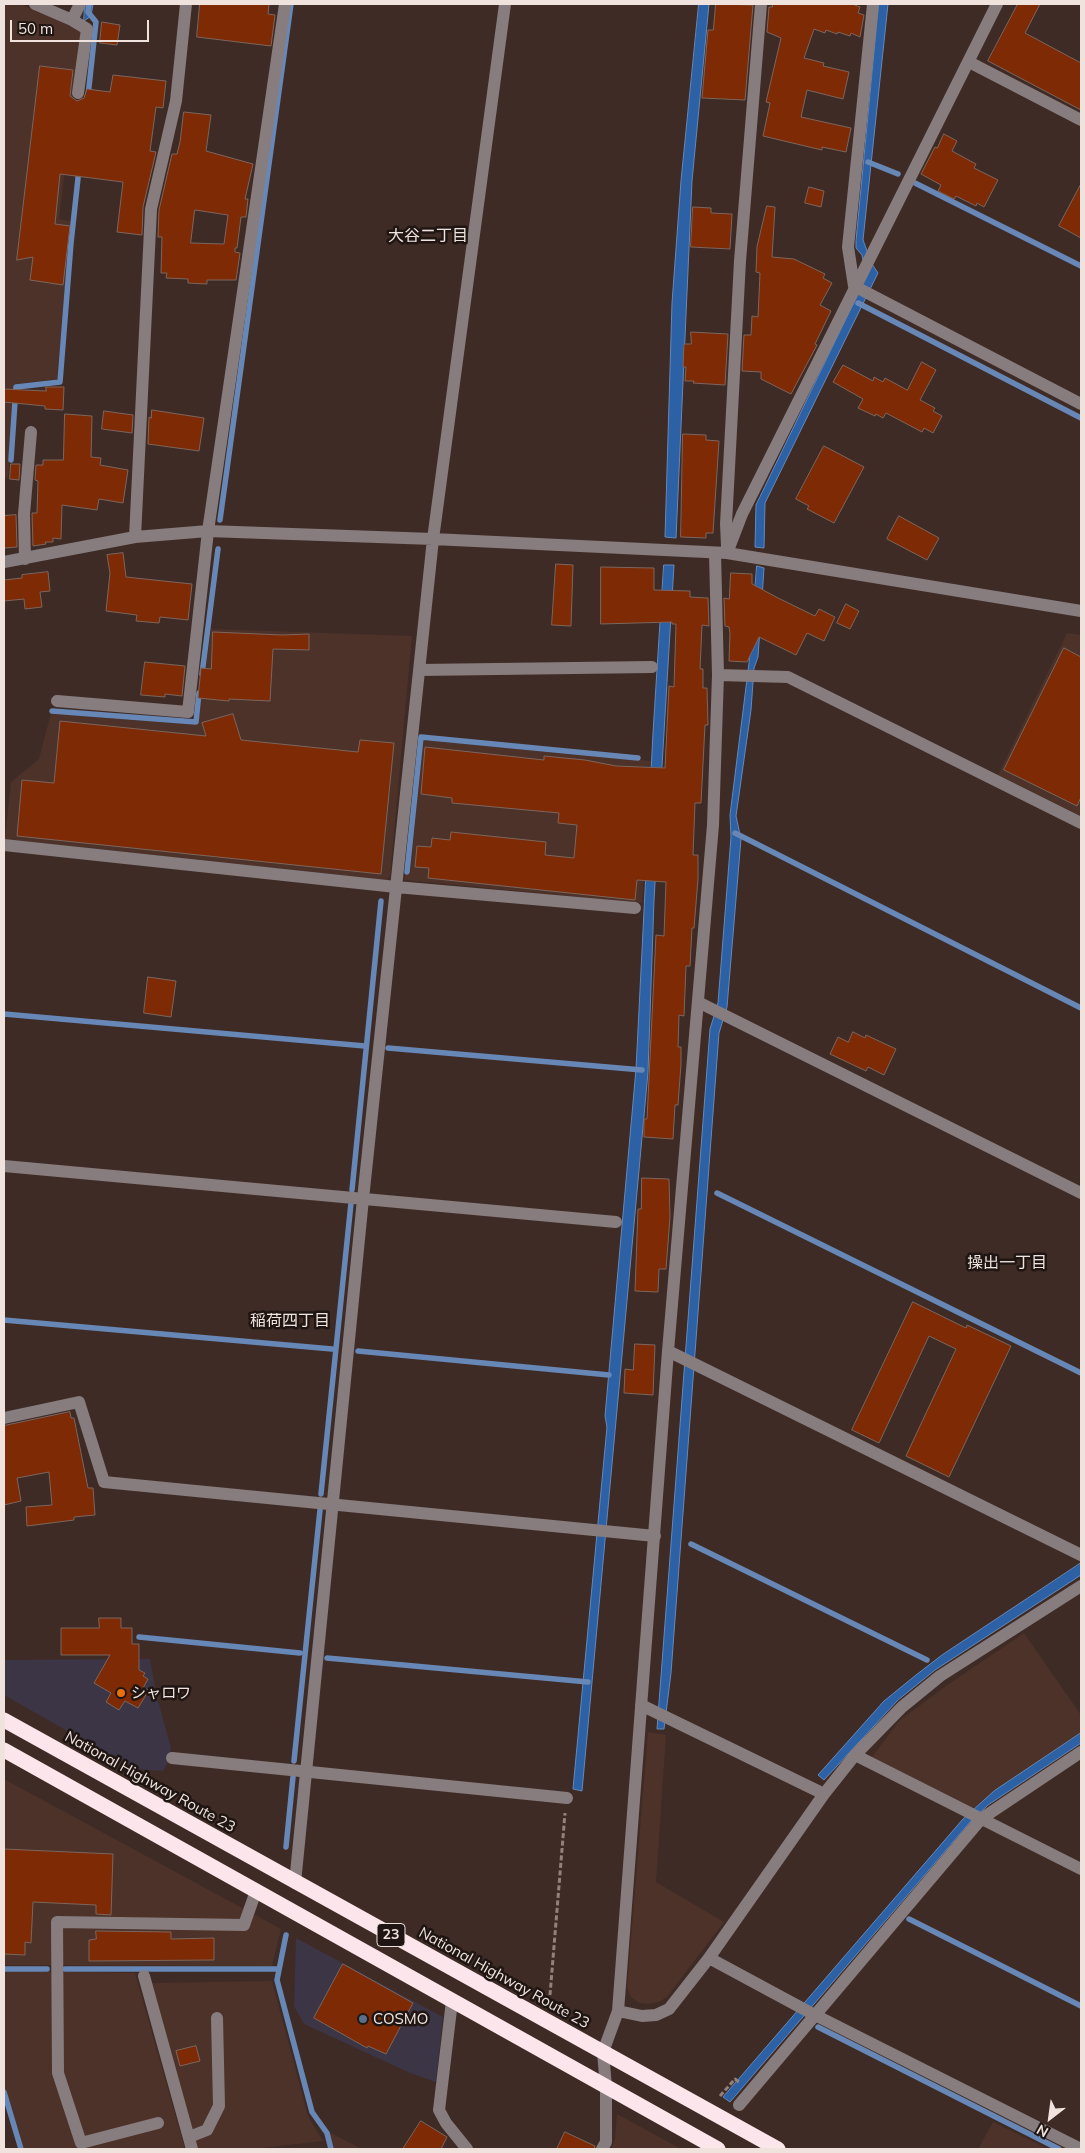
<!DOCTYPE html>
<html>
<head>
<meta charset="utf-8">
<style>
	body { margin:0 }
	#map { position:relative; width:1085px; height:2153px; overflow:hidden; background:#3f2b25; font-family:Mulish,sans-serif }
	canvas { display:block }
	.frame { position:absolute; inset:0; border:5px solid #f0e3de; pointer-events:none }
	.north { position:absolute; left:1025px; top:2093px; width:50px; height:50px; -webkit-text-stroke:4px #1f1613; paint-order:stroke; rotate:210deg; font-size:14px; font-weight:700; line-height:20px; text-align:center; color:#f0e3de }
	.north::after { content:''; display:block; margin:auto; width:18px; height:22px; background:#f0e3de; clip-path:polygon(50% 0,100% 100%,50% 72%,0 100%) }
	.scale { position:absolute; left:10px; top:20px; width:139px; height:22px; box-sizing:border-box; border:2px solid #f0e3de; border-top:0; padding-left:6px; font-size:15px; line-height:18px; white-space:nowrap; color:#f0e3de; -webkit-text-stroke:4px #1f1613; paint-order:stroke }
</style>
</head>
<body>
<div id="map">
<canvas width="1085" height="2153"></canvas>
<div class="frame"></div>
<div class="north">N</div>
<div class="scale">50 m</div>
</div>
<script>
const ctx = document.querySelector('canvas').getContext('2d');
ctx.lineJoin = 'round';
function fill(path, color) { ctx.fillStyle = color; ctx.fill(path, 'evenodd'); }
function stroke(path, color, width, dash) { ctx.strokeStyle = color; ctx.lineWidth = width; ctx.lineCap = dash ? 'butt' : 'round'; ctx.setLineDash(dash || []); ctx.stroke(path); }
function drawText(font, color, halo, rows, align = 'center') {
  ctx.font = font + ' Mulish,"Noto Sans JP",sans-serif'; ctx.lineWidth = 5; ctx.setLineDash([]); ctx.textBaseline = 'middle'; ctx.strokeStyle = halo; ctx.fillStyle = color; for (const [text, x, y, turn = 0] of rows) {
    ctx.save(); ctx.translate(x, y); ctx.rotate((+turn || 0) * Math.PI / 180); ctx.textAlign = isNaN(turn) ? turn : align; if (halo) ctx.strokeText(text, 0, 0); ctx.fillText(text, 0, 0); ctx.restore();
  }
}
fill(new Path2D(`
	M150 1659 156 1693 171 1748 169 1761 163 1771 134 1769 4 1695V1660Z
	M296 1938 443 2017 436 2082 410 2073 304 2024 294 2006Z`), '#3b3545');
fill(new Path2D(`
	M4 4H20L81 30 59 219 71 221 57 379 16 384 8 477 4 478Z
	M211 629 412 636 390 876 387 880 5 839 11 782 39 759 51 713 198 723Z
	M1067 633 1081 635V816L998 775Z
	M423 739 651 761 642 903 404 880 405 874H410Z
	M1024 1633 1081 1715V1733L994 1791 974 1808 966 1806 871 1758 900 1720 946 1686Z
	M648 1732 666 1735 656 1882 724 1922 667 1997 659 2002 648 2004 639 2003 631 1997 627 1987Z
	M4 1779 281 1929 272 1966 4 1965Z
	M4 1971 135 1973 185 2149H23L4 2086Z
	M272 1981 308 2116 323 2141 253 2149H198L150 1983Z
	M617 2114 681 2149H611L615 2139Z
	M993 2122 1048 2149H978Z
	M327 2131 362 2149H333Z`), '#4c3229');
const water = new Path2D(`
	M85 4H93L91 16 84 21Z
	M699 4H709L692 181 676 538 665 537 672 303 681 181Z
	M879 4H888L863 240 872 264 878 273 765 503 764 548 755 547 756 505 866 277 862 255 856 248V241Z
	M664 565H674L654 900 648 1072 582 1791 573 1789 607 1427 605 1416 636 1069 653 733Z
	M757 566 764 568 758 657 754 668 751 710 736 816 741 839 727 1007 719 1033 671 1673 664 1729H657L710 1029 718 1003 731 837 730 815 749 663Z
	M1081 1563V1575L935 1670 898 1700 824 1780 818 1775 884 1701 916 1675 942 1655Z
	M1081 1733V1743L988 1805 971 1821 730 2102 723 2097 963 1819 994 1791Z`);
fill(water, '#2c61a6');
stroke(water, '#6788b7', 1);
stroke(new Path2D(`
	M88 96 96 22 88 12 89 4
	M868 162 898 174
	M915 183 1081 266
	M858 303 1081 418
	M11 460 16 387 60 382 71 243 79 169
	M220 520 291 4
	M202 674 218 549
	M52 711 196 722 199 693
	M735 833 1081 1008
	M407 872 421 737 638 758
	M4 1014 365 1046
	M388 1048 642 1070
	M352 1190 381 901
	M717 1193 1081 1373
	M4 1320 332 1349
	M358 1351 609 1375
	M321 1494 351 1203
	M691 1544 927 1660
	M139 1637 300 1653
	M327 1658 588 1682
	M294 1761 320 1510
	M286 1847 293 1777
	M909 1919 1081 2006
	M286 1935 277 1980 312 2112 327 2133 331 2149
	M4 1969H47
	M65 1969H279
	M818 2027 1059 2149
	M4 2092 21 2149`), '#6788b7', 5.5);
const building = new Path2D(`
	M200 4H269L268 14 275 15 271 46 197 37Z
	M716 4 753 5 745 100 702 98 708 30H713Z
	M773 4H852L860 7 858 13 864 15 860 37 851 33 850 36 838 32 837 34 826 30 825 33 814 29 804 58 824 63 823 66 849 72 843 99 807 90 801 117 851 128 846 152 822 147V150L763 136 770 103 766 102 781 38 767 32 769 7H772Z
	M1018 4H1040L1025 33 1081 63V110L988 61Z
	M102 22 120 25 117 45 100 43Z
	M40 66 73 70 70 96 77 101 84 98 87 89 110 92 113 75 166 81 163 108 156 107 150 151 156 152 143 207 142 235 117 232 123 182 60 174 55 224 70 226 63 285 30 280 33 257 17 260Z
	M184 112 211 115 206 151 253 164 245 199H248L246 217H241L237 248H235V252L240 253 236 280H207V284L188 283V279L166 278 167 273H161L162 237H158L159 210 172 154H177L180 142ZM195 210 228 215 224 244 191 243Z
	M944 134 957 141 952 151 976 164 974 168 998 180 984 207 977 203 976 206 956 196 954 199 938 191 941 185 921 174 935 147 937 148Z
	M1081 184V238L1059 226Z
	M809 187 824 191 821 207 805 203Z
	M767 206 775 207 772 257 794 259 825 274 823 278 832 283 820 305 831 311 815 344 817 345 791 394 761 379V372L742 371 744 335H751L752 316 758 317 760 273 756 272 757 247Z
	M693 207 711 208V213L732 214 730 249 691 247Z
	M691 332 728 334 725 385 693 383 694 381H685L686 367H683L684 344H691Z
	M922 362 936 370 920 400 935 408 933 411 942 416 933 433 924 428 922 432 886 413 883 418 876 414 875 416 858 408 863 399 833 382 843 365 873 381 874 377 883 382 885 378 907 390Z
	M46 387H64L63 410 45 409V406L4 402V389L46 391Z
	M152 410 204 418 199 451 148 444 149 417 151 418Z
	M104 411 133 415 132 433 102 429Z
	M65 414 92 416 91 457 101 458 100 465 128 470 123 503 99 499 97 510 62 505 61 539 53 538V542H45L46 544 33 546 32 513H37L38 481 35 480 36 465H43V460H63Z
	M683 434 706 435V440L719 441 713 533H706V538L681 537Z
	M824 446 864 467 834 523 807 509 809 506 796 499Z
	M11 464H20L19 480 10 479Z
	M16 515 17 547 4 548V516Z
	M899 516 939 538 927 560 887 539Z
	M123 553 126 577 192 584 188 620 160 617 159 623 136 621 137 615 106 611 110 573 107 555Z
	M556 564 573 565 571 626 552 625Z
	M601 567 654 568V590L690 591V597L708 598 709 626 702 625 700 669H703V688H707L708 725H705L701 803H695L693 855H698V879L694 928H692L690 966H686L684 1016 679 1015 678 1047H681V1064L678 1105H675L673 1139 644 1137V1119H647L656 935 664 936 666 882 637 880 635 900 428 878 429 868 415 867 417 846 431 847 432 838 450 840 451 832 546 842 545 855 574 858 577 825 558 823 559 813 452 803V798L421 794 425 747 544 760V756L585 760 616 766 665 768 669 686 674 687 676 624H672V622L601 624Z
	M48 572 50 591 40 592 42 607 25 609 24 599 4 601V580L22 578V575Z
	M731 573 752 574V584L778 598 815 616 819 609 835 617 824 641 807 633 796 655 759 637 747 662 729 661 730 633 729 627 725 626 724 598 729 599Z
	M846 604 859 611 850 629 837 623Z
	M213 632 282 635 309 634V650L273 649 270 701 229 699V701L198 698 201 668 211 669Z
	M1064 648 1081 657V797L1077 806 1004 770Z
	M145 662 185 666 182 696 165 694V697L141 695Z
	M233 714 241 740 358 752 360 740 394 743 381 874 17 836 22 780 54 783 60 721 206 736 202 723Z
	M148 977 176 981 171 1017 144 1013Z
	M853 1032 865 1038 866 1035 896 1049 884 1075 868 1067 866 1071 830 1054 838 1037 848 1042Z
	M642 1178 669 1179 670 1217 666 1269H659L658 1292 635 1291 638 1209H641Z
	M913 1302 966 1328 967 1325 1011 1346 949 1477 906 1456 956 1349 929 1336 879 1443 852 1430Z
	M635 1344 655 1345 653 1395 624 1393 625 1369 633 1370Z
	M70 1412 71 1418H74L88 1488H93L95 1515 74 1517V1520L27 1526 26 1507 52 1505 49 1472 17 1478 21 1501 4 1505V1426Z
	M99 1618H121V1628H132V1644H139V1670L145 1673 143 1676 148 1679 143 1688 149 1690 138 1708 125 1701 119 1710 106 1702 111 1693 94 1683 110 1655H61V1628H99Z
	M4 1849 113 1854 111 1915 96 1914V1905L33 1902 31 1943 25 1942V1955L4 1954Z
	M96 1931 171 1932V1939L214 1938V1960L89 1961V1940L96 1939Z
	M343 1964 413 2003 386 2054 368 2046 367 2048 314 2018Z
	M196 2046 200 2061 180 2066 176 2051Z
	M421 2121 447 2137 441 2149H403Z
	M565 2132 595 2146 594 2149H557Z`);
fill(building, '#7e2a04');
stroke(building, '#7c665e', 1);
stroke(new Path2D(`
	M550 1995 565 1813
	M720 2096 735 2079 740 2083`), '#92817c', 3, [5, 2.5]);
stroke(new Path2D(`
	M35 4 72 20 80 4
	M72 20 87 29 78 93
	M969 62 1081 120
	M854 286 848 247 873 4
	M854 286 1081 404
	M135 537 151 209 176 101 186 4
	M727 546 726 524 740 261 761 4
	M727 553 742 514 997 4
	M25 559 24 514 31 432
	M4 562 135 537 208 531 433 539 727 553 1081 611
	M419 670 652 667
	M718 675 788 677 1081 823
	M57 701 188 712 208 531 285 4
	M4 845 396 887 635 908
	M698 1002 1081 1193
	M4 1166 616 1222
	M668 1351 1081 1555
	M4 1418 79 1402 104 1482 655 1536
	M641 1705 824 1794
	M855 1755 1081 1869
	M172 1758 567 1798
	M295 1883 363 1199 433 539 505 4
	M709 1958 811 2013 1081 2149
	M144 1976 192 2149
	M452 2001 439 2110 446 2123 467 2149
	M618 2011 642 2016 656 2015 669 2009 709 1958 824 1794 855 1755 902 1707 940 1676 1081 1586
	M739 2105 981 1819 1081 1752
	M158 2123 81 2143 58 2073 57 1922 244 1925 256 1891
	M189 2137 207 2130 219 2106 217 2018
	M602 2149 606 2142V2087L603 2052 618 2011 668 1351 713 825 718 675 715 553`), '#877c7e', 12);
stroke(new Path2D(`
	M4 1720 778 2149
	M4 1750 718 2149`), '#fce6eb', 15);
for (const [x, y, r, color] of [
	[121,1693,5,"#e8710a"],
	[363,2019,5,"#5c6f8a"]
]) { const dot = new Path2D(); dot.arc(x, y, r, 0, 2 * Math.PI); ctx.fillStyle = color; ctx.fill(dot); stroke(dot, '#1f1613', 2); }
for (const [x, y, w] of [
	[391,1935,28]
]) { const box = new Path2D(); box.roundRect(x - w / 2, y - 11.5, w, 23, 4); ctx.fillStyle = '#1f1613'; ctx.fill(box); stroke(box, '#f0e3de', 1); }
drawText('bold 14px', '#f0e3de', null, [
	["23",391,1935]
]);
drawText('15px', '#f0e3de', '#1f1613', [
	["シャロワ",131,1693],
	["COSMO",373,2019]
], 'left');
drawText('15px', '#f0e3de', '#1f1613', [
	["National Highway Route 23",150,1782,29],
	["National Highway Route 23",504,1978,29]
]);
drawText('16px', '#f0e3de', '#1f1613', [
	["大谷二丁目",428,236],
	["操出一丁目",1007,1263],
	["稲荷四丁目",290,1321]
]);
</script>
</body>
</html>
